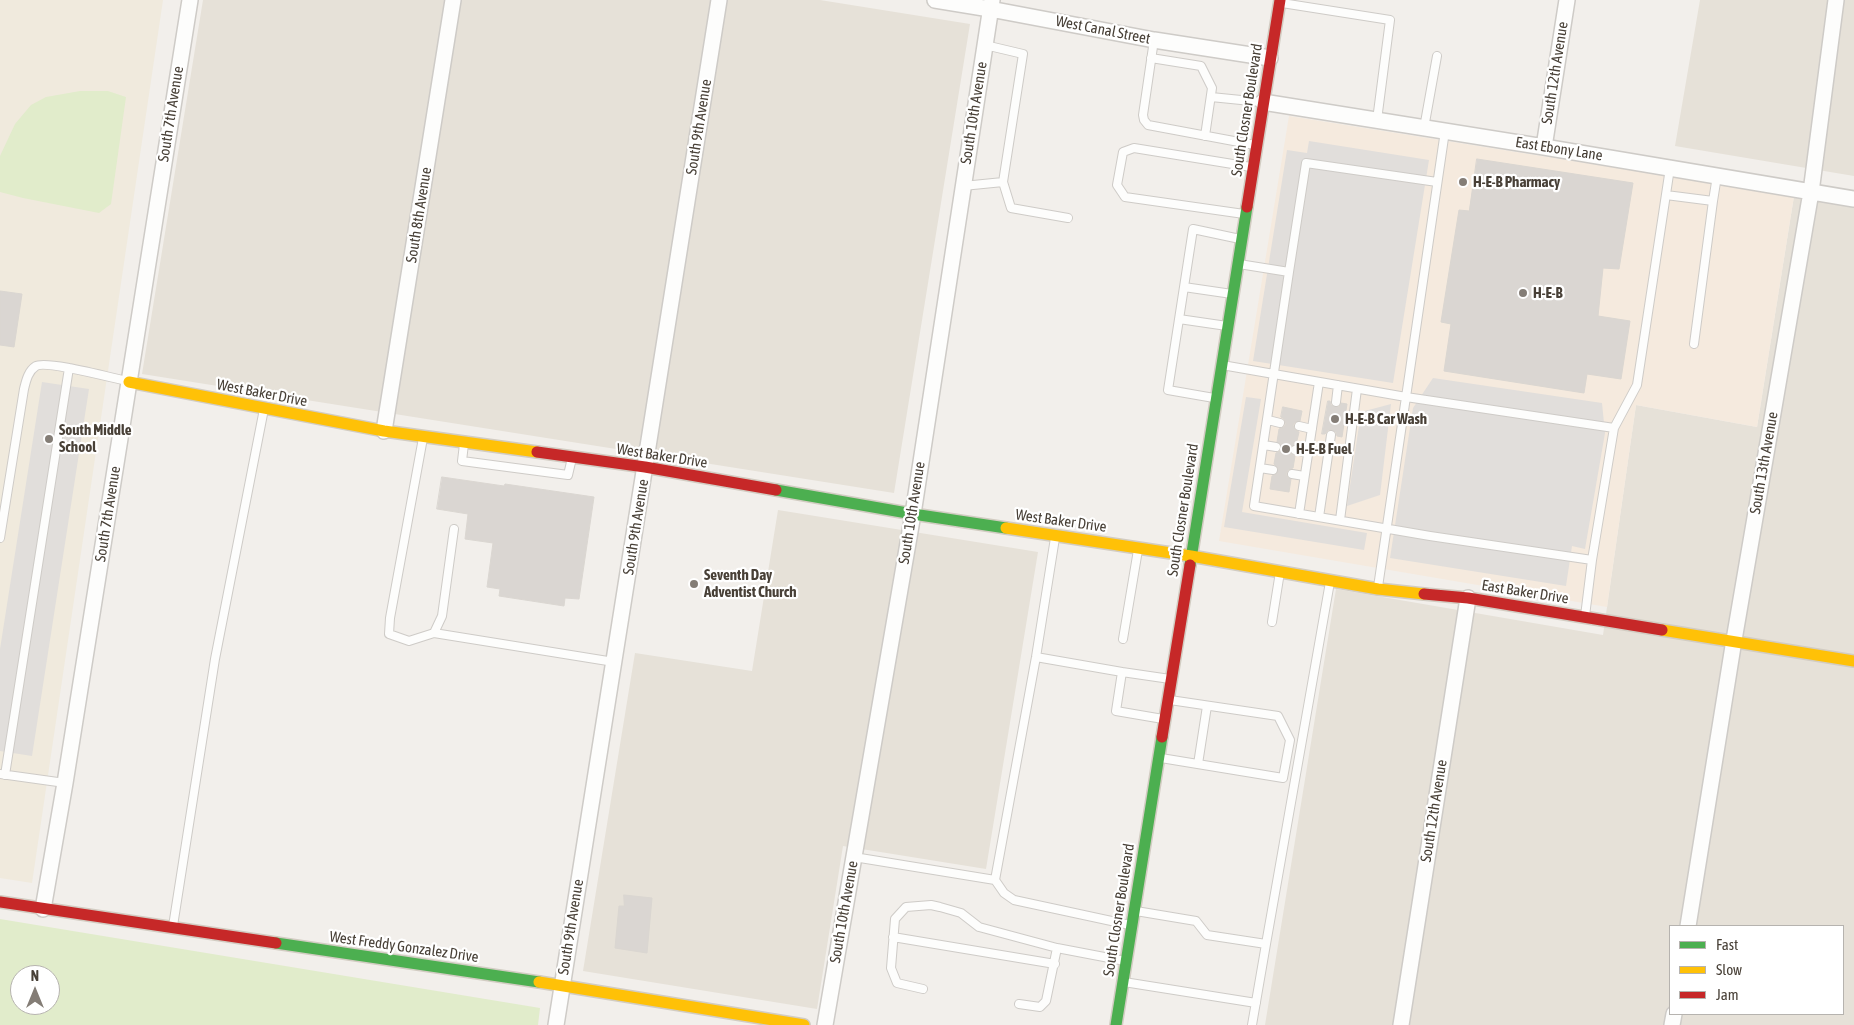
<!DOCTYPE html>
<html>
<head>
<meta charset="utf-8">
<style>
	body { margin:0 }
	#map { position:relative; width:1854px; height:1025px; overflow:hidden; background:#f2efeb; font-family:"Asap Condensed",sans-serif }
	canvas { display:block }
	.legend { position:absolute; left:1669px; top:925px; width:175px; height:90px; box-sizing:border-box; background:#fff; border:1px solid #b6b3af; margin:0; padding:6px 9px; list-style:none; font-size:15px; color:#484037 }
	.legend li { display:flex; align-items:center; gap:10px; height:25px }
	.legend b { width:25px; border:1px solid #b6b3af }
	.north { position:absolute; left:10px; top:965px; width:50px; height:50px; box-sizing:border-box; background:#fff; border:1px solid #b6b3af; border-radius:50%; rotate:0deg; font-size:14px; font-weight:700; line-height:20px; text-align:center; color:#484037 }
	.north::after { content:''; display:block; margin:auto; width:18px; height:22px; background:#847d76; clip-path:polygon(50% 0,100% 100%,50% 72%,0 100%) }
</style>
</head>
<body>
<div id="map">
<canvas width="1854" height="1025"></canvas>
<ul class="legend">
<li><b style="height:6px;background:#4caf50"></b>Fast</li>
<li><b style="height:6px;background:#ffc107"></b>Slow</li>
<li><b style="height:6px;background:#c62828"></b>Jam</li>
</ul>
<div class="north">N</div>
</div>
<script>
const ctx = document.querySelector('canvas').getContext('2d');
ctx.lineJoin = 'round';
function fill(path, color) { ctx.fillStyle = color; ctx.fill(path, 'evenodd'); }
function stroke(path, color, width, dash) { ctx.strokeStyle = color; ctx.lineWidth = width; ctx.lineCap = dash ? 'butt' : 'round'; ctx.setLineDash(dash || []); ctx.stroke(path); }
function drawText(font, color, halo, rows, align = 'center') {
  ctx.font = font + ' "Asap Condensed",sans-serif'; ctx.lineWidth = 4.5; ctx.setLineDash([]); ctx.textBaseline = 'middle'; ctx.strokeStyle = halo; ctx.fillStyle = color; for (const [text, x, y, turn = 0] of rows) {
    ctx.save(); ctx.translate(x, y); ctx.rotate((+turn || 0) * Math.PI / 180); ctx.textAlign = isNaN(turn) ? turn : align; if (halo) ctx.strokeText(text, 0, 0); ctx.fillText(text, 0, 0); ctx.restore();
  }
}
fill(new Path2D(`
	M203 0H820L970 24 894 493 142 374Z
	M1700 0H1854V176L1675 146Z
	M1794 196 1854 207V1025H1265L1336 589 1603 635 1636 405 1757 427ZM1670 926H1843V1014H1670Z
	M778 510 1038 552 986 869 843 846 817 1009 583 971 635 653 752 671Z`), '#e6e1d8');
fill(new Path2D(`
	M1289 116 1794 196 1757 427 1636 405 1607 607 1219 541Z`), '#f5eade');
fill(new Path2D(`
	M0 0H163L32 883 0 878Z`), '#f0eadd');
fill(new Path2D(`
	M80 91H108L126 97 111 204 99 213 23 198 0 192V156L15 124 31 105 46 97Z
	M0 919 540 1008 538 1025H0ZM20 975H50V1005H20Z`), '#e1eccb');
fill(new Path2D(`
	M1309 141 1429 160 1393 383 1253 361 1287 150 1307 153Z
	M1433 378 1602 403 1605 433 1585 549 1572 546 1566 586 1390 558 1413 408Z
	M42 382 89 389 32 756 0 751V649Z
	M1246 397 1261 399 1242 512 1367 533 1364 550 1224 527Z
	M1391 404 1380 495 1347 506 1361 412Z`), '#e1dedb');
const building = new Path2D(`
	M1477 159 1633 183 1619 269 1603 268 1598 316 1630 321 1621 379 1587 374 1584 393 1444 371 1451 324 1441 322 1459 210 1469 211Z
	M0 291 22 294 14 347 0 345Z
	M1328 401H1330L1331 405 1335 407H1339L1341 403 1347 404 1342 437 1337 436 1336 432 1332 430H1328L1325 434H1322Z
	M1283 407 1302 411 1300 421 1295 422 1293 425 1295 430 1299 432 1296 445 1291 446 1289 449 1291 454 1295 456 1293 468 1288 470 1286 474 1288 478 1291 479 1289 492 1270 489 1272 476 1275 475 1278 471V468L1274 464 1276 453 1280 451 1282 447 1277 442 1279 429 1284 427 1286 424 1284 419 1281 417Z
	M442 477 504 486 505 484 594 497 579 599 565 598 564 606 499 596 500 589 487 587 493 543 465 539 468 514 437 509Z
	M624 895 652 898 647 953 615 948 619 906H624Z`);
fill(building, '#dad6d2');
stroke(building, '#dad6d1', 1);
const lane = new Path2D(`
	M1282 3 1390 20 1377 120
	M1154 40 1143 115 1144 120 1148 125 1255 145
	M1151 58 1201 66 1212 88 1205 136
	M1211 97 1261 102
	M1424 128 1437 56
	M1003 182 1011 208 1068 218
	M963 186 1003 182 1023 54 985 45
	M1666 195 1713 201 1694 344
	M1713 201 1717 176
	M1244 214 1125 197 1117 185 1123 152 1134 148 1251 167
	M1239 264 1289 272 1254 506 1430 536 1592 560 1585 616
	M1289 272 1306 163 1437 182
	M1184 287 1232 294
	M1179 319 1227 326
	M1222 365 1406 397 1445 131
	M1214 398 1168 390 1193 229 1240 239
	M1336 402 1338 385
	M1268 420 1280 423
	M1299 426 1312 429
	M423 438 390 618 389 634 409 641 434 633 614 662
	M464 444 462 461 568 475 572 458
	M1264 445 1276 447
	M1295 450 1308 453
	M1260 468 1273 470
	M1292 474 1304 476
	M1299 514 1319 382
	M1319 517 1331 435
	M1340 520 1357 389
	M0 538 24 389C26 381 28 371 36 366 46 360 112 378 127 381
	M1592 560 1614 428
	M1378 587 1406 397 1614 428 1637 385 1670 168
	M1272 622 1280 572
	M434 633 442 616 454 529
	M1123 639 1138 550
	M1036 657 1122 672 1116 711 1163 719
	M1122 672 1170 679
	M1161 758 1283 778 1290 740 1278 716 1170 700
	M1198 764 1207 706
	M0 774 65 783
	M5 775 69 368
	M854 857 995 880 1036 657 1055 538
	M995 880 1004 893 1014 900 1130 925
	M1136 911 1196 921 1207 935 1266 944 1252 1025
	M173 926 215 659 264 409
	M893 937 1055 964
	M1266 944 1330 582
	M1124 982 1256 1003
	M923 989 897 983 891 968 895 919 906 907 931 905 940 907 961 913 979 927 1057 948 1125 961
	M1019 1004 1040 1007 1046 1001 1057 948`);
const street = new Path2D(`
	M935 0 990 9 1154 40 1270 58
	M1263 102 1544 147 1854 199
	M1544 147 1567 0
	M384 431 453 0
	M43 909 65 783 190 0
	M1688 926 1734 640 1811 192 1836 0
	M556 1025 719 0
	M825 1025 913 514 992 0
	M1401 1025 1468 598
	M1672 1025 1674 1014`);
const fast = new Path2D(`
	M776 490 913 514 1006 528
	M1190 565 1247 207
	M276 943 539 982
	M1116 1025 1162 737`);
const slow = new Path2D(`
	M129 382 384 431 537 452
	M1006 528 1191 556 1378 589 1424 594
	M1662 630 1854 661
	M539 982 804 1025`);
const jam = new Path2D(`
	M1247 207 1280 0
	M537 452 645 467 776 490
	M1424 594 1468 598 1662 630
	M1162 737 1190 565
	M0 902 276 943`);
stroke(lane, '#cecbc7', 10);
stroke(street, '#cecbc7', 18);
stroke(fast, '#d2ccc2', 14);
stroke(slow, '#d2ccc2', 14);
stroke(jam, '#d2ccc2', 14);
stroke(lane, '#fdfdfc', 8);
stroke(street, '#fdfdfc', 15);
stroke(fast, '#4caf50', 11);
stroke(slow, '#ffc107', 11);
stroke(jam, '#c62828', 11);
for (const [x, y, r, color] of [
	[1463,182,5,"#847d76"],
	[1523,293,5,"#847d76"],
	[1335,419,5,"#847d76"],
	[49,439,5,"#847d76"],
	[1286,449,5,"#847d76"],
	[694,584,5,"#847d76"]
]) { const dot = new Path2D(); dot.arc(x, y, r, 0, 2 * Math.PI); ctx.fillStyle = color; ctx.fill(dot); stroke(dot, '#fff', 2); }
drawText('15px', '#484037', '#fff', [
	["West Canal Street",1103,30,11],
	["South 12th Avenue",1555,73,-81],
	["South Closner Boulevard",1247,110,-81],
	["South 10th Avenue",974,113,-81],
	["South 7th Avenue",171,114,-81],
	["South 9th Avenue",699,127,-81],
	["East Ebony Lane",1559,149,9],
	["South 8th Avenue",419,215,-81],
	["West Baker Drive",262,393,11],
	["West Baker Drive",662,456,9],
	["South 13th Avenue",1764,463,-80],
	["South Closner Boulevard",1183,510,-81],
	["South 10th Avenue",912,513,-81],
	["South 7th Avenue",108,514,-81],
	["West Baker Drive",1061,521,8],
	["South 9th Avenue",636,527,-81],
	["East Baker Drive",1525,592,9],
	["South 12th Avenue",1434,811,-81],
	["South Closner Boulevard",1119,910,-81],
	["South 10th Avenue",844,912,-80],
	["South 9th Avenue",571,927,-81],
	["West Freddy Gonzalez Drive",404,947,8]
]);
drawText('bold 15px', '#484037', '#fff', [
	["H-E-B Pharmacy",1473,182],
	["H-E-B",1533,293],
	["H-E-B Car Wash",1345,419],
	["South Middle",59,430],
	["School",59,447],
	["H-E-B Fuel",1296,449],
	["Seventh Day",704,575],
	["Adventist Church",704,592]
], 'left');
</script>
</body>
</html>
